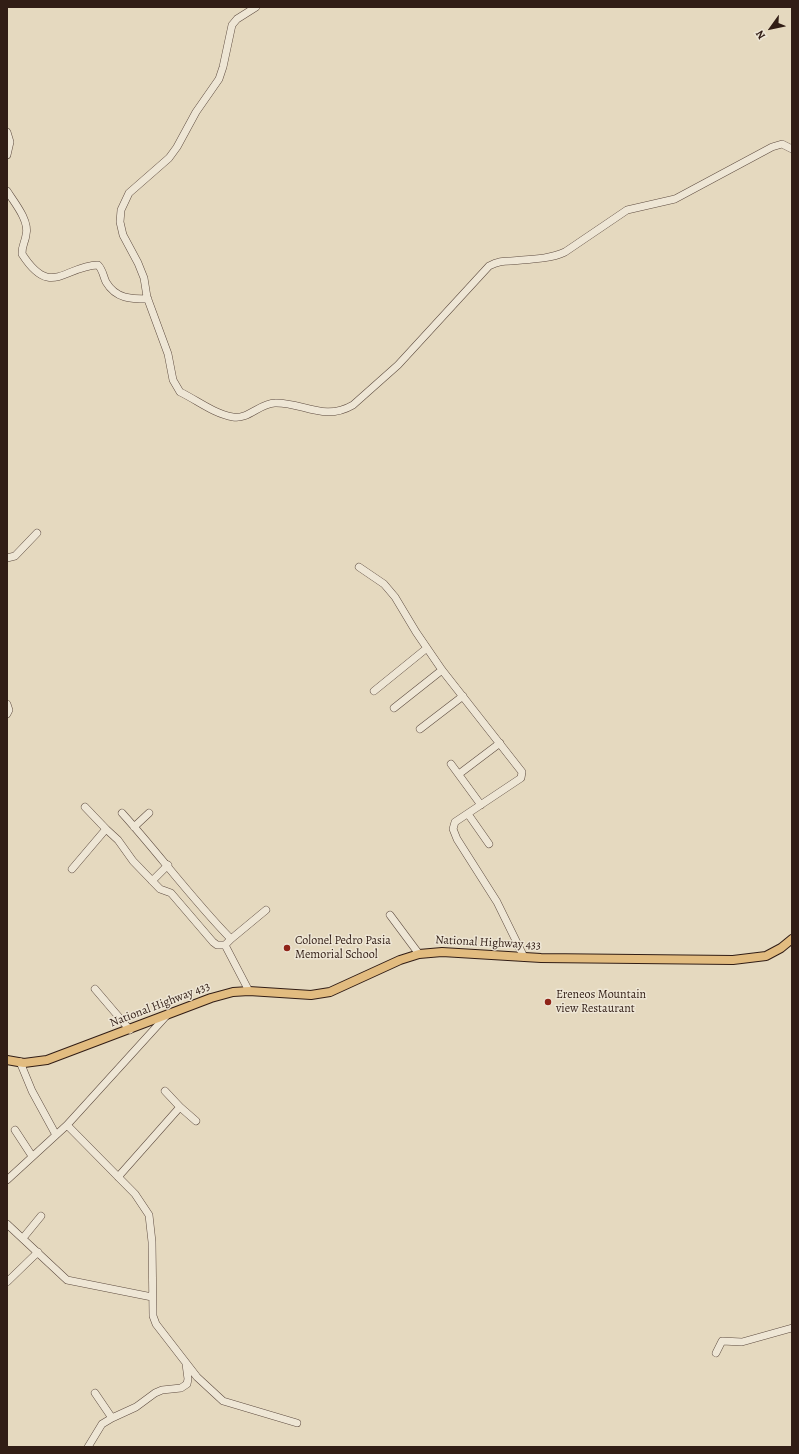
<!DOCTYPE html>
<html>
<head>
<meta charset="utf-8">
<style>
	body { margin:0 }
	#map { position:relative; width:799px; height:1454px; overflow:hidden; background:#e5d9bf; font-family:Alegreya,serif }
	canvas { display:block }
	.frame { position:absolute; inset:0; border:8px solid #311d15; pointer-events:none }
	.north { position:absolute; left:751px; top:8px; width:40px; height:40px; -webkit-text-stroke:3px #eee6d5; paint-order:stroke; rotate:237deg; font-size:11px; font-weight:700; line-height:16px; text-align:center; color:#311d15 }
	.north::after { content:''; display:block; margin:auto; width:14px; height:18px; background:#311d15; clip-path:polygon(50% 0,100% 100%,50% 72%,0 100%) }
</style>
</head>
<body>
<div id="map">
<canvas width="799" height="1454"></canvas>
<div class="frame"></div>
<div class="north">N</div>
</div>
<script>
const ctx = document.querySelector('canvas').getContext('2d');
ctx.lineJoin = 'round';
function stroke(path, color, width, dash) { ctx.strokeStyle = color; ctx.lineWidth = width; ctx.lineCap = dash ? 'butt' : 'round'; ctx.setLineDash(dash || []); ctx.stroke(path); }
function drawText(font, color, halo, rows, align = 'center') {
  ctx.font = font + ' Alegreya,serif'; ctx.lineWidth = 3; ctx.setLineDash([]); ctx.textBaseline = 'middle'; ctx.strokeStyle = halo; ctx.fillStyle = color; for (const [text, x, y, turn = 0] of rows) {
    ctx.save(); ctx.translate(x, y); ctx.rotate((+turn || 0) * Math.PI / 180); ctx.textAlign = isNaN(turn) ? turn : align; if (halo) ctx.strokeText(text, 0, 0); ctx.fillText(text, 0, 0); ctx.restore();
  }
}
const minor = new Path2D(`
	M256 7 237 19 232 25 223 67 219 79 196 112 177 147 169 158 129 193 121 210 120 222 123 235 138 263 144 278 147 297 168 354 173 380 180 392C197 400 214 414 233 417 248 420 260 403 275 403 302 402 324 422 353 405L398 365 489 266C502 259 509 262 522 260 537 259 552 258 565 252L627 210 675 199 772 147 782 144 792 149
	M7 132 10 142 7 155
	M7 191C14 202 30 221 26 235 25 243 22 244 22 254 51 299 64 266 98 265 103 270 103 276 106 282 116 299 131 299 148 299
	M7 558 15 556 37 533
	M359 567 384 584 395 597 416 632 442 670 522 772 521 778 455 822 453 829 457 839 497 902 524 957
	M374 691 427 648
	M7 704 9 710 7 714
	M394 708 442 670
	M420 729 463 696
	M451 764 481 805
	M459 774 500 743
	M85 807 106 829
	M122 813C159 854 192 899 231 939L225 945
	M468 814 489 844
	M134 827 149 813
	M72 869 106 829 118 840 133 861 160 889 171 893 213 942 217 945H225L249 991
	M152 881 168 865
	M390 915 419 954
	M231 939 266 910
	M95 989 130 1030
	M20 1062 32 1091 56 1135
	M165 1091 180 1107
	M67 1125 135 1194 149 1215 152 1242 153 1316 156 1324 197 1377 223 1401 297 1423
	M15 1130 32 1156
	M118 1177 180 1107 196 1121
	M7 1180 67 1125 168 1014
	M7 1224 67 1280 152 1297
	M23 1238 41 1216
	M7 1282 38 1252
	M716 1353 722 1341 742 1342 792 1328
	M95 1393 112 1418
	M88 1447 102 1424 112 1418 136 1407 155 1393 162 1390 181 1388 187 1384 188 1379 186 1364`);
const major = new Path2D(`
	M7 1060 24 1063 47 1060 211 998 233 992 249 991 311 995 330 992 400 960 419 954 442 952 541 958 733 960 766 956 781 948 792 939`);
stroke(minor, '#5e4c40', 8);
stroke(major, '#311d15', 10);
stroke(minor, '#eee6d5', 7);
stroke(major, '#e2bc80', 8);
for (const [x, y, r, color] of [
	[287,948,4,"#8f2418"],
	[548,1002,4,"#8f2418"]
]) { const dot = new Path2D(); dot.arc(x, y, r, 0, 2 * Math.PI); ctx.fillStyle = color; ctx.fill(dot); stroke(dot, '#eee6d5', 1.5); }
drawText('12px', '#311d15', '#eee6d5', [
	["Colonel Pedro Pasia",295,941],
	["Memorial School",295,955],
	["Ereneos Mountain",556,995],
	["view Restaurant",556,1009]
], 'left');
drawText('12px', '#311d15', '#eee6d5', [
	["National Highway 433",488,943,3],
	["National Highway 433",160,1005,-21]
]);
</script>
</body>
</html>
